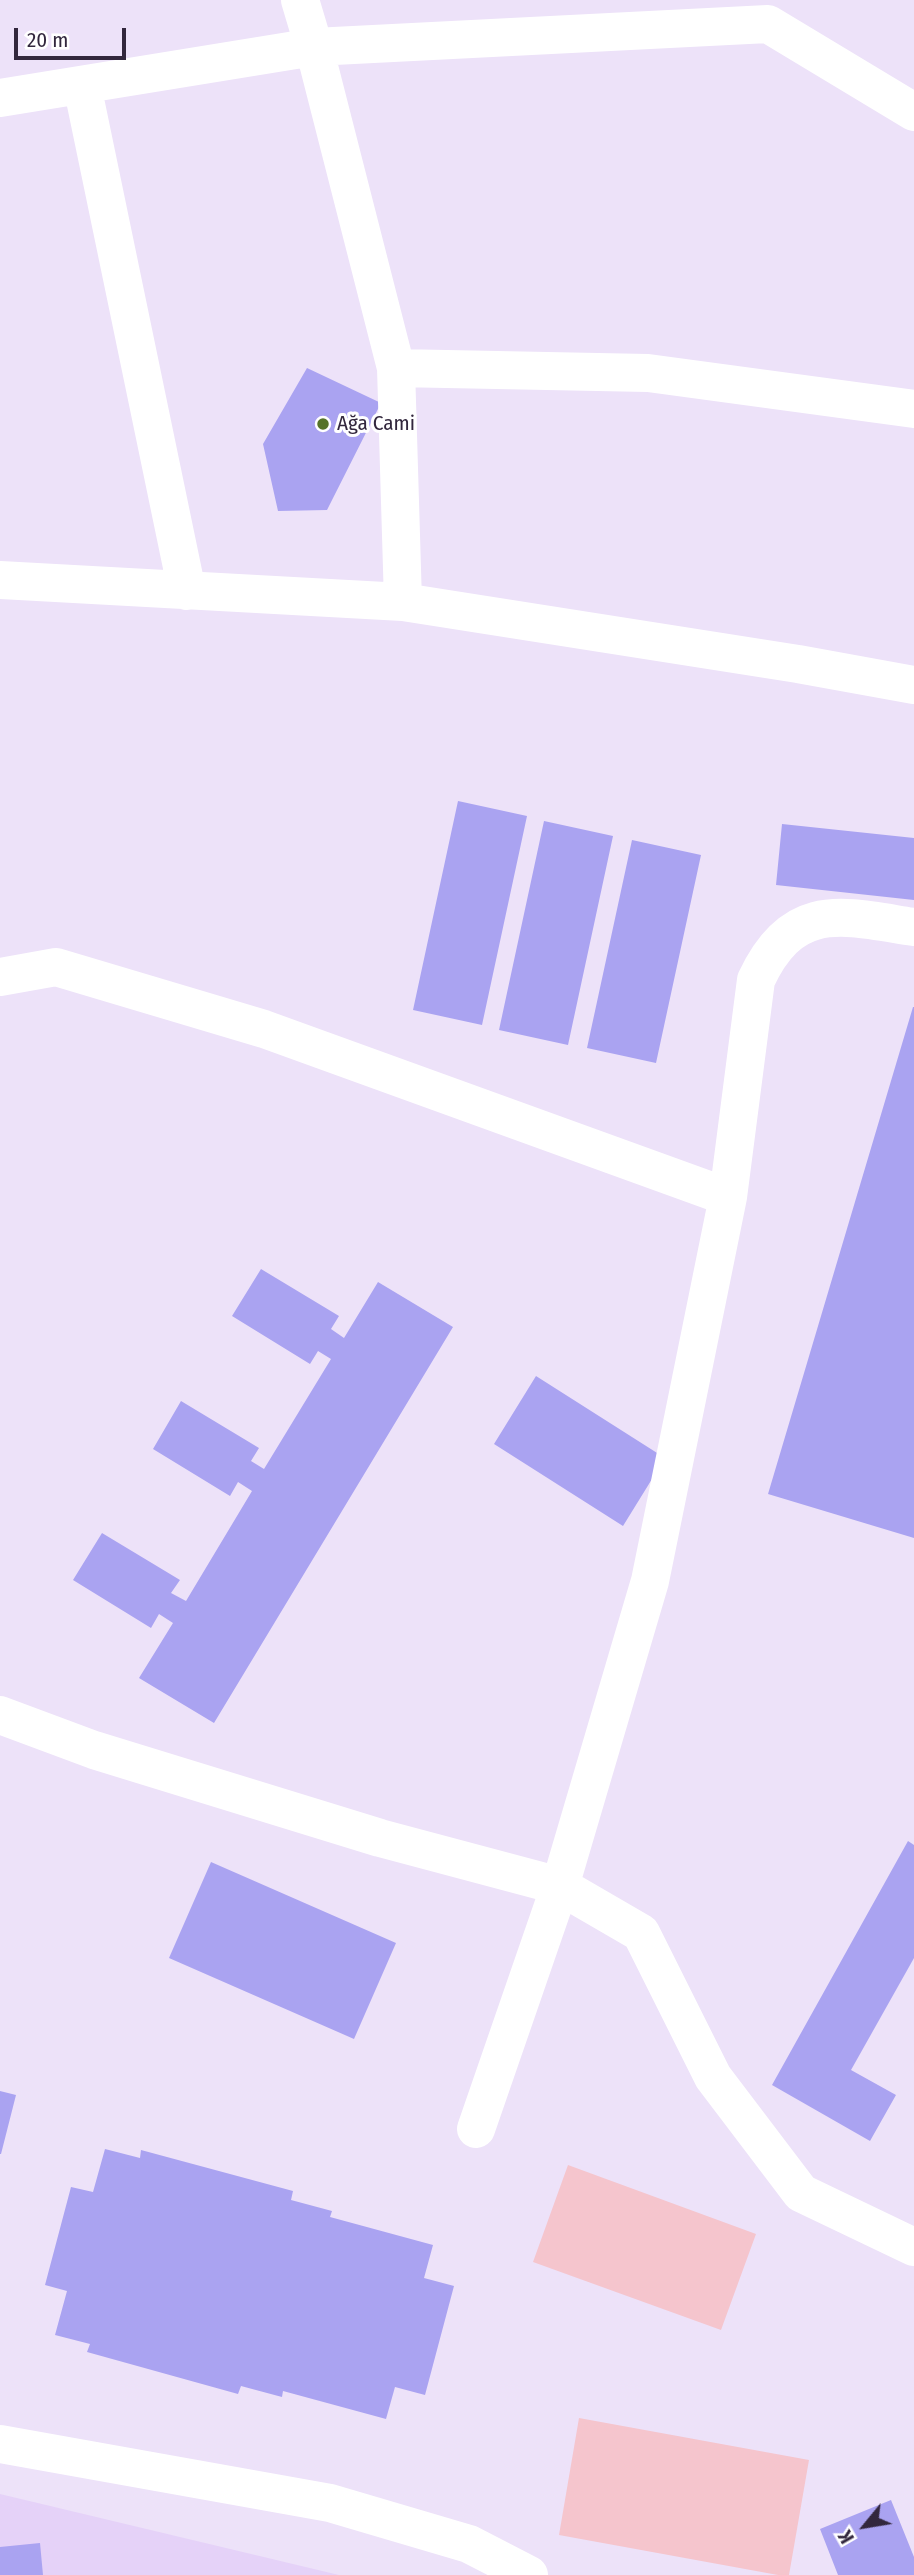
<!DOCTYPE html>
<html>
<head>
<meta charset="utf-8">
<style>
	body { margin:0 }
	#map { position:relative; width:914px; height:2575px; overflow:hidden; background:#ede2f9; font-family:"Fira Sans Condensed",sans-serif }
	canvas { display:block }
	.north { position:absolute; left:830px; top:2491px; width:70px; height:70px; -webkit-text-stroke:5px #fff; paint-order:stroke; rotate:240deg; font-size:19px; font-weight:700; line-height:28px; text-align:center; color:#32273d }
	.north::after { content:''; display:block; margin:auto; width:24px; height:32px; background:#32273d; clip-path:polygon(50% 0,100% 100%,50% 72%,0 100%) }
	.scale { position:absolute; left:14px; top:28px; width:112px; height:32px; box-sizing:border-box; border:4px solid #32273d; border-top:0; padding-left:9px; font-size:21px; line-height:24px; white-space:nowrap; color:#32273d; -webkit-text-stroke:5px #fff; paint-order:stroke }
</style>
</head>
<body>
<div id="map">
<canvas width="914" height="2575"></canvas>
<div class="north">K</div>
<div class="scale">20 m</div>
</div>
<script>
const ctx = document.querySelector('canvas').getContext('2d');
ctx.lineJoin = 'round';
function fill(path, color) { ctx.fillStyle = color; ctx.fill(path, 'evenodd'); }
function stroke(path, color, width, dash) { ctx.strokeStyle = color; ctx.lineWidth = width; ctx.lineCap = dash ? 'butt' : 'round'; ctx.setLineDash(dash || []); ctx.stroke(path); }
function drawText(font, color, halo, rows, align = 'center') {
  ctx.font = font + ' "Fira Sans Condensed",sans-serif'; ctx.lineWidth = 6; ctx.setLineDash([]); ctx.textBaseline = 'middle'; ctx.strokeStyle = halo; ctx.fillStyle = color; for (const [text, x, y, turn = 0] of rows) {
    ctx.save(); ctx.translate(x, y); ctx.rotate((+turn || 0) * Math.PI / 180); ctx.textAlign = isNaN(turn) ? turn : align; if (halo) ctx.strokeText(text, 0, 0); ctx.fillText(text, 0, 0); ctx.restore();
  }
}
fill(new Path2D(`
	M0 2494 339 2575H0Z`), '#e5d2f8');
fill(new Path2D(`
	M568 2165 756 2234 721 2330 533 2262Z
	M579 2418 809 2460 789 2575H778L559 2535Z`), '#f5c5cd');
fill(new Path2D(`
	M307 368 381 403 327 510 278 511 263 444Z
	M458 801 527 816 482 1025 413 1010Z
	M544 821 613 836 568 1045 499 1030Z
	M782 824 914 838V900L776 885Z
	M632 840 701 855 656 1063 587 1048Z
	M913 1007H914V1538L768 1494Z
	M261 1269 339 1316 331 1329 344 1338 378 1282 453 1327 214 1723 139 1678 173 1623 159 1614 151 1628 73 1580 102 1533 180 1580 171 1593 186 1601 252 1491 238 1482 230 1496 153 1449 181 1401 259 1448 251 1461 264 1469 331 1359 318 1351 310 1364 232 1316Z
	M536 1376 665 1458 623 1526 494 1444Z
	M908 1841 914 1845V1958L851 2070 896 2095 870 2141 772 2085Z
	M211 1862 396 1943 354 2039 169 1958Z
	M0 2091 16 2095 1 2154H0Z
	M105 2149 140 2158 141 2150 293 2191 291 2200 332 2211 330 2217 433 2245 424 2278 454 2286 425 2395 395 2387 386 2419 283 2391 282 2397 241 2386 238 2394 87 2352 90 2344 55 2335 67 2291 45 2285 71 2187 93 2192Z
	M891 2500 914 2557V2575H838L820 2529Z
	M40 2543 43 2575H0V2547Z`), '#aaa3f1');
stroke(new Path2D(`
	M300 0 314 47 768 24 914 112
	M82 85 187 591
	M0 98 314 47 396 368 403 602
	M396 368 648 373 914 409
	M0 580 403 602 798 664 914 685
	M0 977 56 967 264 1029 728 1197
	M0 1715 94 1750 380 1838 560 1886 641 1933 713 2077 801 2193 914 2247
	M476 2129 560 1886 650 1581 728 1197 756 980C793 900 842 916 914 927
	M0 2444 330 2503 469 2544 529 2575`), '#fff', 38);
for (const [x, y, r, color] of [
	[323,424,7,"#567328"]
]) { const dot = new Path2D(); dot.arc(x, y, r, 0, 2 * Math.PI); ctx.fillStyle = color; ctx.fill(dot); stroke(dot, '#fff', 2.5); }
drawText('21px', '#32273d', '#fff', [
	["Ağa Cami",337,424]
], 'left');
</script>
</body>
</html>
